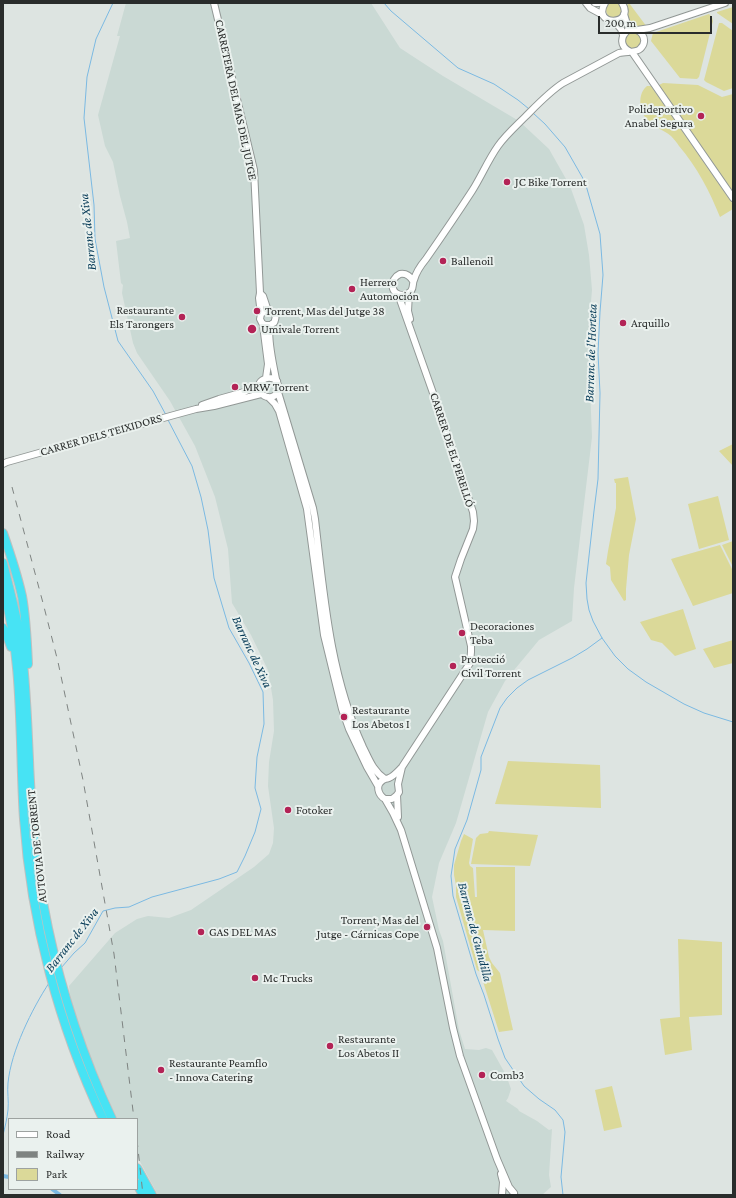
<!DOCTYPE html>
<html>
<head>
<meta charset="utf-8">
<style>
	body { margin:0 }
	#map { position:relative; width:736px; height:1198px; overflow:hidden; background:#dde4e1; font-family:"Crimson Pro",serif }
	canvas { display:block }
	.frame { position:absolute; inset:0; border:4px solid #292c2b; pointer-events:none }
	.legend { position:absolute; left:8px; top:1118px; width:130px; height:72px; box-sizing:border-box; background:#eaf1ee; border:1px solid #9da2a0; margin:0; padding:5px 7px; list-style:none; font-size:12px; color:#292c2b }
	.legend li { display:flex; align-items:center; gap:8px; height:20px }
	.legend b { width:20px; border:1px solid #9da2a0 }
	.scale { position:absolute; left:598px; top:16px; width:114px; height:18px; box-sizing:border-box; border:2px solid #292c2b; border-top:0; padding-left:5px; font-size:12px; line-height:14px; white-space:nowrap; color:#292c2b; -webkit-text-stroke:3px #eaf1ee; paint-order:stroke }
</style>
</head>
<body>
<div id="map">
<canvas width="736" height="1198"></canvas>
<div class="frame"></div>
<ul class="legend">
<li><b style="height:5px;background:#fff"></b>Road</li>
<li><b style="height:5px;background:#7e8381"></b>Railway</li>
<li><b style="height:11px;background:#dbd999"></b>Park</li>
</ul>
<div class="scale">200 m</div>
</div>
<script>
const ctx = document.querySelector('canvas').getContext('2d');
ctx.lineJoin = 'round';
function fill(path, color) { ctx.fillStyle = color; ctx.fill(path, 'evenodd'); }
function stroke(path, color, width, dash) { ctx.strokeStyle = color; ctx.lineWidth = width; ctx.lineCap = dash ? 'butt' : 'round'; ctx.setLineDash(dash || []); ctx.stroke(path); }
function drawText(font, color, halo, rows, align = 'center') {
  ctx.font = font + ' "Crimson Pro",serif'; ctx.lineWidth = 4; ctx.setLineDash([]); ctx.textBaseline = 'middle'; ctx.strokeStyle = halo; ctx.fillStyle = color; for (const [text, x, y, turn = 0] of rows) {
    ctx.save(); ctx.translate(x, y); ctx.rotate((+turn || 0) * Math.PI / 180); ctx.textAlign = isNaN(turn) ? turn : align; if (halo) ctx.strokeText(text, 0, 0); ctx.fillText(text, 0, 0); ctx.restore();
  }
}
fill(new Path2D(`
	M126 3H371L400 48 443 76 519 121 549 149 570 186 584 225 589 255 592 290 588 337 592 437 574 588 572 621 539 640 505 681 488 712 456 823 439 863 432 897 439 930 443 941 459 1030 465 1049 479 1050 486 1048 492 1050 506 1075 511 1089 508 1098 506 1101 518 1109 519 1111 537 1121 549 1130 552 1129 549 1175 551 1187 542 1195H158L137 1156V1119H117L83 1040 71 1002 69 986 115 933 137 919 148 916 169 918 191 910 254 867 269 854 273 843 274 828 268 786 269 762 274 731 273 700 268 670 251 635 232 603 228 549 215 497 195 446 170 401 137 353 133 343 122 293 123 285 121 283 116 241 130 238 127 222 120 196 113 162 105 146 98 115 120 36H117Z`), '#cad9d4');
fill(new Path2D(`
	M606 10a8 8 0 1 1 16 0a8 8 0 1 1-16 0Z
	M628 3H629L647 27C644 27 640 28 637 28 625 27 626 11 628 3Z
	M733 7V24L717 13V12Z
	M709 14 712 17 713 21 699 77 697 79 680 78 651 41 653 33Z
	M719 23H722L733 31V88L724 91 706 82 704 80Z
	M625 41a8 8 0 1 1 16 0a8 8 0 1 1-16 0Z
	M663 83 698 85 722 97 733 94V193L659 85Z
	M647 86H651L733 204V209L720 217C710 192 697 167 679 146 677 143 674 139 671 136 664 130 651 126 645 117 639 108 638 93 647 86Z
	M733 444V466L719 451Z
	M628 477 636 519 629 555 626 589V600L624 601 611 580 610 567 606 564 608 551 616 508V483H615L614 479Z
	M718 496 729 540 699 549 688 504Z
	M733 541V567L722 545Z
	M720 545 733 571V593L693 606 671 559Z
	M683 609 696 649 675 656 662 643 651 640 640 622Z
	M733 640V663L714 668 703 649Z
	M508 761 600 765 601 808 495 804Z
	M489 831 538 835 530 866 471 864 476 838 480 834 488 833Z
	M464 834 473 839 469 863 470 866 473 868 475 897H477L476 867H515V931L483 930 489 957 492 963 500 973 513 1030 499 1032 480 972 477 970 456 897V885L454 875V865L461 841Z
	M678 939 722 942V1015L689 1017 692 1050 665 1055 660 1019 680 1017Z
	M612 1086 622 1127 604 1131 595 1090Z`), '#dbd999');
stroke(new Path2D(`
	M113 3 96 39 87 77 84 118 94 205 95 239 104 287 118 341 153 391 166 415
	M384 3 391 11 458 68 494 84 518 100 529 109
	M533 113 545 124 565 147 585 182 600 234 603 275 600 312 598 353 600 393 598 479 594 511 586 583 587 599 589 610 593 621 602 638 615 656 628 669 646 682 684 704 704 713 733 722
	M61 968 74 953 85 943 103 911 115 908 129 907 152 897 219 879 237 872 245 856 255 832 261 809 255 788 257 757 264 724 263 692 249 663 229 628 214 578 208 530 201 497 192 466 168 420
	M3 1135C5 1127 7 1119 8 1110 9 1101 7 1092 8 1083 11 1051 32 1009 49 983
	M563 1195 561 1177 565 1132 563 1120 555 1110 539 1099 524 1086 505 1058 498 1039 484 995 476 974 453 896 451 876 455 849 467 820 481 770V757L500 708 507 698 517 688 528 680 572 658 587 649 602 638`), '#7bb9e2', 1);
stroke(new Path2D(`
	M3 1176 9 1177
	M52 1189 60 1195`), '#7bb9e2', 4);
const secondary = new Path2D(`
	M214 3 254 170 260 293 259 298 261 314 260 319 262 323 265 325H271
	M586 3 590 8 603 15
	M595 3H599
	M605 3C591 27 636 26 622 3
	M624 14 627 24 631 29
	M614 21 621 29 623 35
	M637 30 650 28 725 3
	M632 52 733 198
	M413 281C410 276 406 273 400 274 389 279 390 295 403 295 406 295 409 293 411 291 414 287 412 284 414 280 416 272 421 265 426 259 442 236 457 214 472 191 481 177 488 160 498 146 505 136 516 126 525 117 537 105 549 92 563 83L619 53C626 51 636 53 640 49 650 40 640 26 628 30 620 37 620 46 629 51
	M260 293 263 296 268 311
	M409 293 408 311 410 319
	M398 294 439 410 473 512 474 521 473 529 461 559 455 577 471 646V652L470 663 402 767C398 771 394 776 389 778 384 780 387 777 383 780 375 785 378 795 385 799H392L397 795 399 792 398 784 402 767
	M261 314C267 309 278 311 275 320 274 325 274 321 271 325 266 333 274 369 276 379 277 383 280 387 278 391 277 395 272 398 268 397 266 397 262 395 261 393 253 383 267 373 277 381
	M263 325 268 364 266 378
	M278 392 313 508 315 519C324 597 330 675 363 747 369 759 373 771 385 779
	M269 398 275 404 279 411 307 509 324 635 342 709 349 729 367 767 378 786
	M202 405 219 399 244 392 259 385
	M3 464 7 462 174 415 196 409 214 406 261 394
	M397 795 398 817
	M385 799 393 813 401 830 437 948 453 1028 460 1056 497 1159 509 1187 514 1193
	M501 1174 503 1182 502 1195`);
const highway = new Path2D(`
	M3 533C10 553 17 574 22 596 26 618 27 641 28 664
	M3 563C9 587 16 612 20 637 26 678 27 719 29 760 30 793 33 826 36 859 39 882 43 905 48 928 62 994 83 1057 112 1119
	M3 588C24 663 19 742 24 819 31 922 59 1026 103 1119
	M3 628 6 633 11 647
	M137 1168 152 1195
	M137 1184 143 1195`);
stroke(secondary, '#929896', 8);
stroke(highway, '#bfc0bf', 10);
stroke(secondary, '#fff', 6);
stroke(highway, '#47e3f4', 8);
stroke(new Path2D(`
	M12 487 43 603 58 662 83 780 114 954 134 1119
	M137 1140 143 1195`), '#7e8381', 1, [7, 7]);
for (const [x, y, r, color] of [
	[701,116,4,"#b32356"],
	[507,182,4,"#b32356"],
	[443,261,4,"#b32356"],
	[352,289,4,"#b32356"],
	[257,311,4,"#b32356"],
	[182,317,4,"#b32356"],
	[623,323,4,"#b32356"],
	[252,329,5,"#b32356"],
	[235,387,4,"#b32356"],
	[462,633,4,"#b32356"],
	[453,666,4,"#b32356"],
	[344,717,4,"#b32356"],
	[288,810,4,"#b32356"],
	[427,927,4,"#b32356"],
	[201,932,4,"#b32356"],
	[255,978,4,"#b32356"],
	[330,1046,4,"#b32356"],
	[161,1070,4,"#b32356"],
	[482,1075,4,"#b32356"]
]) { const dot = new Path2D(); dot.arc(x, y, r, 0, 2 * Math.PI); ctx.fillStyle = color; ctx.fill(dot); stroke(dot, '#eaf1ee', 1.5); }
drawText('12px', '#292c2b', '#eaf1ee', [
	["CARRETERA DEL MAS DEL JUTGE",236,100,78],
	["CARRER DELS TEIXIDORS",101,435,-16],
	["CARRER DE EL PERELLÓ",452,450,72],
	["AUTOVIA DE TORRENT",37,846,-96]
]);
drawText('12px', '#292c2b', '#eaf1ee', [
	["Polideportivo",693,109,"right"],
	["Anabel Segura",693,123,"right"],
	["JC Bike Torrent",515,182],
	["Ballenoil",451,261],
	["Herrero",360,282],
	["Automoción",360,296],
	["Restaurante",174,310,"right"],
	["Els Tarongers",174,324,"right"],
	["Torrent, Mas del Jutge 38",265,311],
	["Arquillo",631,323],
	["Umivale Torrent",261,329],
	["MRW Torrent",243,387],
	["Decoraciones",470,626],
	["Teba",470,640],
	["Protecció",461,659],
	["Civil Torrent",461,673],
	["Restaurante",352,710],
	["Los Abetos I",352,724],
	["Fotoker",296,810],
	["Torrent, Mas del",419,920,"right"],
	["Jutge - Cárnicas Cope",419,934,"right"],
	["GAS DEL MAS",209,932],
	["Mc Trucks",263,978],
	["Restaurante",338,1039],
	["Los Abetos II",338,1053],
	["Restaurante Peamflo",169,1063],
	["- Innova Catering",169,1077],
	["Comb3",490,1075]
], 'left');
drawText('italic 13px', '#083c58', '#eaf1ee', [
	["Barranc de Xiva",88,232,-96],
	["Barranc de l'Horteta",591,353,-88],
	["Barranc de Xiva",252,652,65],
	["Barranc de Guindilla",475,932,75],
	["Barranc de Xiva",72,940,-52]
]);
</script>
</body>
</html>
